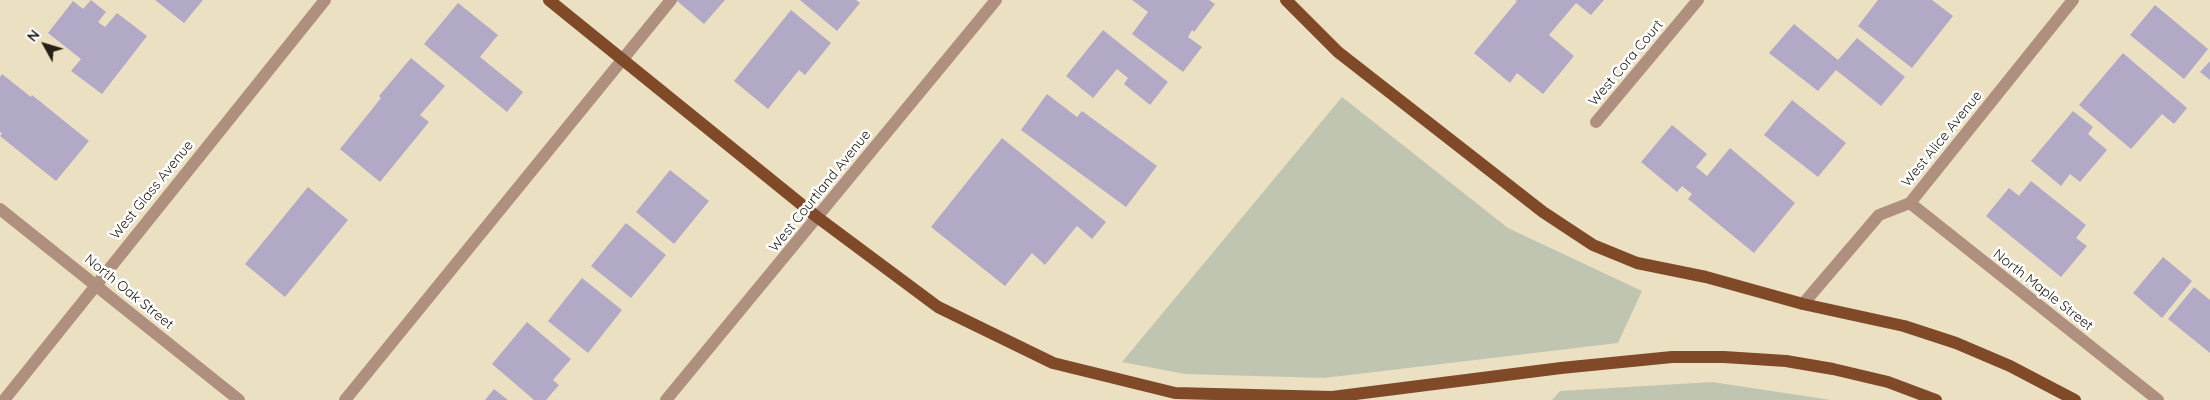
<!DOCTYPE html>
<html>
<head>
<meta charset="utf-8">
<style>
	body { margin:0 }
	#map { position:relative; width:2210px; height:400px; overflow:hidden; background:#ebe1c2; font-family:Quicksand,sans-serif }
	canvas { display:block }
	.north { position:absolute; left:20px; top:20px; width:50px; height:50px; -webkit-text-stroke:4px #fff; paint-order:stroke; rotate:309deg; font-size:14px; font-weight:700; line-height:20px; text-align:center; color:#242015 }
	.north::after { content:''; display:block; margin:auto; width:18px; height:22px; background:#242015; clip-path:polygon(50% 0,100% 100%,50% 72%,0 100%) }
</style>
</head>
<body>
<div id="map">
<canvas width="2210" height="400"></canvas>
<div class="north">N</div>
</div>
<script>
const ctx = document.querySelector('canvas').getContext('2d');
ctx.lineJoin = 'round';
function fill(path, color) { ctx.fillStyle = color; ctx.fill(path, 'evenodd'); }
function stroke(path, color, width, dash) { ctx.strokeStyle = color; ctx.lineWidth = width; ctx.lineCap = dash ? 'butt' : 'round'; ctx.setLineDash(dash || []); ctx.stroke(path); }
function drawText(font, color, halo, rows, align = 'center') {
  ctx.font = font + ' Quicksand,sans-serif'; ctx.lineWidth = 5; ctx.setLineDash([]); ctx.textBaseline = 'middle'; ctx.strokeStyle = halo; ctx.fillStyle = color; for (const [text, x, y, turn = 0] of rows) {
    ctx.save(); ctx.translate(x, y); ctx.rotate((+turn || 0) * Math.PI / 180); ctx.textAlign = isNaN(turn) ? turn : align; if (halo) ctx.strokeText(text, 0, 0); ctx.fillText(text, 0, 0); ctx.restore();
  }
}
fill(new Path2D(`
	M1342 97 1508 228 1642 291 1618 343 1324 378 1185 374 1122 362Z
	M1712 382 1831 400H1552L1560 391Z`), '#c0c5b2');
fill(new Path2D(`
	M91 0 106 12 98 22 105 27 117 13 147 36 102 94 71 71 81 59 48 33 73 1 83 9Z
	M155 0H203L184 23Z
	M676 0H725L704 24Z
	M800 0H856L860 3 837 31Z
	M1132 0H1209L1215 4 1194 32 1192 30 1188 37 1202 47 1183 72 1132 34 1148 12Z
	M1515 0H1604L1591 15 1576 3 1549 35 1574 56 1543 94 1517 73 1510 83 1474 53 1517 1Z
	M1878 0H1932L1953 16 1912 68 1858 26Z
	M458 3 498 35 480 57 523 92 507 112 424 44Z
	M2155 5 2208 49 2184 79 2130 35Z
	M791 10 831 43 805 75 799 70 768 109 734 81Z
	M1794 24 1838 60 1857 38 1905 77 1881 106 1836 70 1818 91 1769 53Z
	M1103 30 1168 82 1150 105 1124 84 1128 78 1117 69 1093 98 1066 76Z
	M2123 53 2187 108 2174 124 2162 114 2131 149 2079 105Z
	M411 58 445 86 420 115 429 122 380 182 340 149 381 98 379 96Z
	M2210 61V80L2200 72Z
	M2 74 31 97 32 95 89 141 56 181 0 136 2 133 0 132V77Z
	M1047 94 1077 117 1082 111 1157 166 1126 207 1021 130Z
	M1792 100 1846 143 1818 177 1764 135Z
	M2073 111 2093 127 2088 134 2107 150 2080 182 2070 174 2061 186 2031 161Z
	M1672 125 1707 154 1696 167 1707 176 1730 148 1795 203 1754 253 1688 199 1692 194 1682 186 1677 192 1641 162Z
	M1002 138 1106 222 1092 239 1077 226 1045 265 1032 253 1005 286 931 227Z
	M670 170 709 201 674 244 636 212Z
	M2031 181 2086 225 2076 238 2087 246 2061 277 1986 216 2009 188 2019 196Z
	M308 187 348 220 285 297 245 264Z
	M626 223 666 255 631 298 591 266Z
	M2163 257 2192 281 2162 318 2133 293Z
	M582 278 622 310 588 353 548 321Z
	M2194 287 2210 300V353L2168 319Z
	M527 322 571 359 553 380 559 385 546 400H534L492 364Z
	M494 389 508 400H485Z`), '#b2a9c7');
stroke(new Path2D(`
	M345 400 671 0`), '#af8f7d', 12);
stroke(new Path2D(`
	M1596 122 1698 0
	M1910 203 2158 400
	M0 209 239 400
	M1803 304 1879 215 1910 203 2073 0
	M4 400 325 0
	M666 400 996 0`), '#af8f7d', 12);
stroke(new Path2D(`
	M549 0 817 217 938 307 1053 363 1175 393 1332 397 1561 368 1672 357H1724L1786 361 1833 369 1888 382 1936 400
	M1286 0 1338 52 1543 212 1593 245 1637 263 1706 277 1803 304 1904 326 1956 343 2010 366 2075 400`), '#804928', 12);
drawText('14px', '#242015', '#fff', [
	["West Cora Court",1626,63,-50],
	["West Alice Avenue",1942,139,-51],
	["West Glass Avenue",152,190,-51],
	["West Courtland Avenue",820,191,-51],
	["North Maple Street",2043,290,38],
	["North Oak Street",129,292,39]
]);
</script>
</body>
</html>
